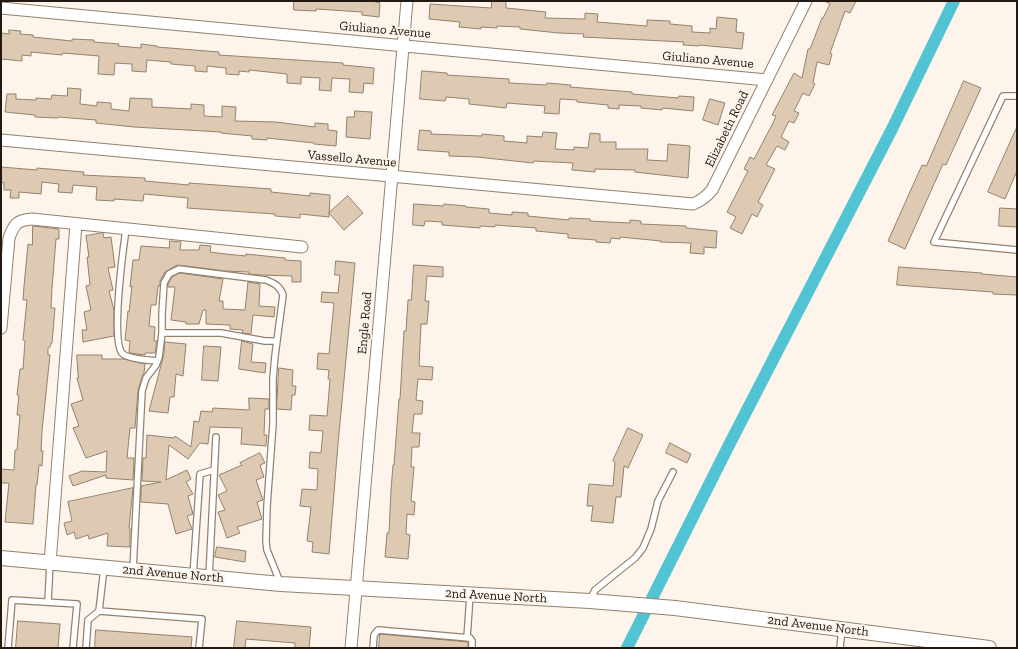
<!DOCTYPE html>
<html>
<head>
<meta charset="utf-8">
<style>
	body { margin:0 }
	#map { position:relative; width:1018px; height:649px; overflow:hidden; background:#fdf5ec; font-family:"Zilla Slab",serif }
	canvas { display:block }
	.frame { position:absolute; inset:0; border:2px solid #221a12; pointer-events:none }
</style>
</head>
<body>
<div id="map">
<canvas width="1018" height="649"></canvas>
<div class="frame"></div>
</div>
<script>
const ctx = document.querySelector('canvas').getContext('2d');
ctx.lineJoin = 'round';
function stroke(path, color, width, dash) { ctx.strokeStyle = color; ctx.lineWidth = width; ctx.lineCap = dash ? 'butt' : 'round'; ctx.setLineDash(dash || []); ctx.stroke(path); }
function fill(path, color) { ctx.fillStyle = color; ctx.fill(path, 'evenodd'); }
function drawText(font, color, halo, rows, align = 'center') {
  ctx.font = font + ' "Zilla Slab",serif'; ctx.lineWidth = 4; ctx.setLineDash([]); ctx.textBaseline = 'middle'; ctx.strokeStyle = halo; ctx.fillStyle = color; for (const [text, x, y, turn = 0] of rows) {
    ctx.save(); ctx.translate(x, y); ctx.rotate((+turn || 0) * Math.PI / 180); ctx.textAlign = isNaN(turn) ? turn : align; if (halo) ctx.strokeText(text, 0, 0); ctx.fillText(text, 0, 0); ctx.restore();
  }
}
stroke(new Path2D(`
	M627 648 729 445 892 129 954 1`), '#51c3d2', 12);
const building = new Path2D(`
	M294 1H372L380 3 379 17 362 15V12L316 9V11L294 10Z
	M492 1H506V8L546 12 545 18 585 19V13L598 14 597 22 647 26V20L670 21V24L692 26V32L710 33V28L716 29 717 17 737 19 736 32 744 33 742 49 699 45V46L683 45 684 42 583 37 584 34 559 33 520 29V27L497 26V28L481 27V29L459 27 460 22 429 19 430 4 491 8Z
	M824 1H856L850 13 845 11 830 53 832 54 829 65 817 62 813 83 815 84 809 96 803 93 794 111 799 113 794 123 789 121 781 137 789 142 785 150 777 146 766 165 775 169 758 202 763 205 757 217 752 214 742 234 730 228 736 217 727 212 748 171 744 169 750 157 754 159 773 123 776 116 772 115 794 73 802 78 808 49H810L822 18H823L830 4Z
	M9 30 21 31 20 34 33 35V37L72 41V39L94 40V42L119 44 118 46 141 48V44L157 46V47L219 52V55L343 63V65L374 68 373 84 364 83 363 93 349 92 350 79 332 78 331 91 319 90 320 78 301 77V84L287 83V74L249 70V72L239 71V75L226 74V68L207 66V72L195 71V66L171 64V62L147 60 146 72 132 71V64L115 63 114 75 98 74 99 56 63 53 62 55 31 52V56L22 55V61L1 59V33L9 34Z
	M422 71 447 73V75L509 79V83L546 85 547 83 571 85 570 87 632 92V94L678 98 679 96 694 97 693 111 663 108 662 110 641 108V106L619 105V109L608 108V105L577 102V100L560 99 559 114 544 113 545 106 507 103 506 108 469 104V99L446 97 445 101 420 99Z
	M964 81 981 88 946 165 943 164 905 249 888 241 922 165 926 166Z
	M68 88 81 89 80 104 97 106V102L111 103V109L129 111 130 98 152 99V107L191 109V104L204 105V116L222 117V106L236 107 235 121 276 122 315 127V123L328 124V130L337 131 336 146 314 144V143L267 138V140L252 139V136L221 133V132L134 127 96 123V120L58 117V118L35 117V115L5 112 7 94H16V99L36 100V98L51 99 52 95 67 96Z
	M710 99 725 103 718 125 703 120Z
	M355 111 372 112 370 139 346 137 347 117H354Z
	M1017 127V171L1005 199 988 192Z
	M420 130 431 131V134L482 136V134L504 136V141L527 143V136L542 137 543 132 557 133 555 149 574 150V147L588 148 590 133 600 134V142H616V149H648L647 160 667 161 668 144 690 146 688 178 635 172V170L595 169V172L572 170 573 163 534 161 533 163 477 157 449 156V152L418 150Z
	M1 167 37 170V168L84 172 83 175 145 178V181L189 185V183L271 189V192L310 196V193L330 195 329 217 300 214V218L275 216V214L187 208 188 198 144 194 143 201 114 199V201L96 200 97 187 73 185 72 193 58 192 59 184 42 182 41 194 19 192V198H10L11 190H4V183L1 182Z
	M348 196 363 213 344 230 329 213Z
	M414 204 443 206 444 204 466 206V207L489 209V213L512 215V212L528 213V216L569 220V218L590 219V221L630 223V220L641 221V224L686 226V228L717 231 716 248 704 247V254L690 253 691 243 660 242 661 241 620 237V239L611 238 610 243 596 242V240L568 238V234L536 231V228L495 225V227L480 226V228L442 225V222L425 221 424 226 413 225Z
	M1000 208 1017 209V227L999 226Z
	M33 226 59 229V239H56L52 288 51 308H55L52 343H51L50 347 48 348V355H50L42 431 41 451H43L42 466 39 465 37 485H36L33 524 5 522 9 483H1V469L14 470 15 450H17L20 415H17L19 395H17L20 369H23L25 341 23 340 27 300H23L24 286 28 244 32 245Z
	M103 233 104 238 111 237 115 267 108 268 113 290 109 291 114 310V336L83 342 82 330H87L84 312 91 310 86 286 90 285 87 257H89L86 236Z
	M170 241 181 242 180 250H199L200 245 211 246 210 252 225 254 246 256V254L285 258V260L301 261V282H292V276L261 275 249 274V272L225 271 177 265 165 272 160 281V286H158L156 305H151L149 326 155 327 154 341H157L155 353H145V355L130 353 129 352 130 341 125 340 128 311 129 312 132 286 130 287 133 260H139L141 246 169 248Z
	M336 261 355 263 338 444 329 554 312 552 313 542 307 541 311 507 300 506 302 489 317 490 318 469 309 468 310 452 321 453 323 431 309 430 310 415 327 416 330 379H328L329 370 317 369 318 353 329 354 334 303 321 302 322 292 338 293 340 275H335Z
	M414 265 443 267V277L427 276 425 301H429L427 324H421L419 366 433 367 432 380 418 379 416 400 423 401 422 414H414L412 433H420L419 447H412L411 467H414L411 501 415 502 414 515 407 514 406 534 410 535 408 559 385 557 387 533H389L391 490 393 465H394L399 399H400L404 331H406L408 300H411Z
	M899 267 982 273V274L1017 277V295L993 294V292L897 285Z
	M180 273 223 279 219 301H223V309L245 310 248 282 260 284 259 306 275 307 274 317 253 315 251 334 242 333 243 330 230 329V325L206 324V310H203L199 324H186V322L171 320 175 287H168V284L172 277Z
	M242 341 253 344 251 362 266 363 265 373 239 369Z
	M165 342 186 344 183 376 176 374 174 397H170L168 413 149 411 164 354Z
	M204 346 221 347 218 381 202 380Z
	M77 355H102V359H124L145 364 144 373 142 377 138 391 135 428H130L127 458H134L133 480 106 478V475L73 486 69 476 82 471 106 472 107 451 86 458 73 428 79 426 71 404 83 400 77 378H78Z
	M279 368 293 370 292 386H296L295 395H292L291 410 277 409Z
	M249 398 269 399V409H265L264 435H267L266 446 241 444 242 428 210 427 208 444 200 443 188 459 169 445 166 480 187 470 191 479 186 482 193 494 188 496 193 514 187 516 192 529 176 534 168 504 141 502V486L161 482 142 481 143 458H146L147 435 174 438 175 436 191 447 194 421 199 422 201 411 212 412 213 408 249 410Z
	M628 428 643 435 628 468 624 466 621 497H616L613 523 591 521 593 506H587L589 484 613 486 615 462 613 461Z
	M670 443 691 454 687 463 666 453Z
	M260 453 265 463 260 465 264 477 256 480 263 500 257 502 262 519 237 527 240 533 227 538 218 512 225 510 218 495 227 491 219 475 242 465 240 463Z
	M133 488 129 528H130V547L107 546 108 533 89 539 88 535 76 539 74 532 67 535 64 523 72 521 68 502Z
	M217 547 246 551 245 562 215 557Z
	M18 621 60 624 58 648H16Z
	M237 621 311 627 309 648H295V643L246 639 245 648H234Z
	M96 630 192 637 191 648H95Z
	M380 634 468 642V648H379Z`);
fill(building, '#decab3');
stroke(building, '#93816b', 1);
const service = new Path2D(`
	M1017 96H1003L934 242 1017 250
	M126 229C123 250 111 339 122 353 127 359 149 360 157 361
	M162 333H221L265 341H277
	M104 568 99 611 202 619 199 648
	M133 570 142 391 146 378 156 365 159 357 162 333V314L164 283 169 274 179 269 266 280C274 283 280 286 283 295L275 356 273 378V424L267 506 266 542 267 550 280 582
	M193 576 200 474 214 470
	M209 577 216 437
	M590 600 595 590 635 558 643 548 651 529 658 501 673 472
	M48 602 50 563
	M467 638 470 595
	M8 648 12 600 77 604 73 648
	M86 648 88 620 99 611
	M373 648 374 635 378 630 470 638 472 641V648
	M840 648 842 629`);
const minor = new Path2D(`
	M1 8 767 80
	M1 140 693 204C701 201 706 197 712 190L806 1
	M1 328 9 238C14 224 17 220 32 219L302 247
	M50 563 76 224
	M351 648 407 1`);
const tertiary = new Path2D(`
	M1 558 281 584 590 601 675 608 989 648`);
stroke(service, '#94816c', 8);
stroke(minor, '#94816c', 13);
stroke(tertiary, '#94816c', 16);
stroke(service, '#fff', 5.5);
stroke(minor, '#fff', 11);
stroke(tertiary, '#fff', 14);
drawText('13px', '#221a12', '#fdf5ec', [
	["Giuliano Avenue",385,30,5],
	["Giuliano Avenue",708,60,5],
	["Elizabeth Road",727,129,-64],
	["Vassello Avenue",352,159,5],
	["Engle Road",365,323,-85],
	["2nd Avenue North",173,574,5],
	["2nd Avenue North",496,596,3],
	["2nd Avenue North",818,626,7]
]);
</script>
</body>
</html>
